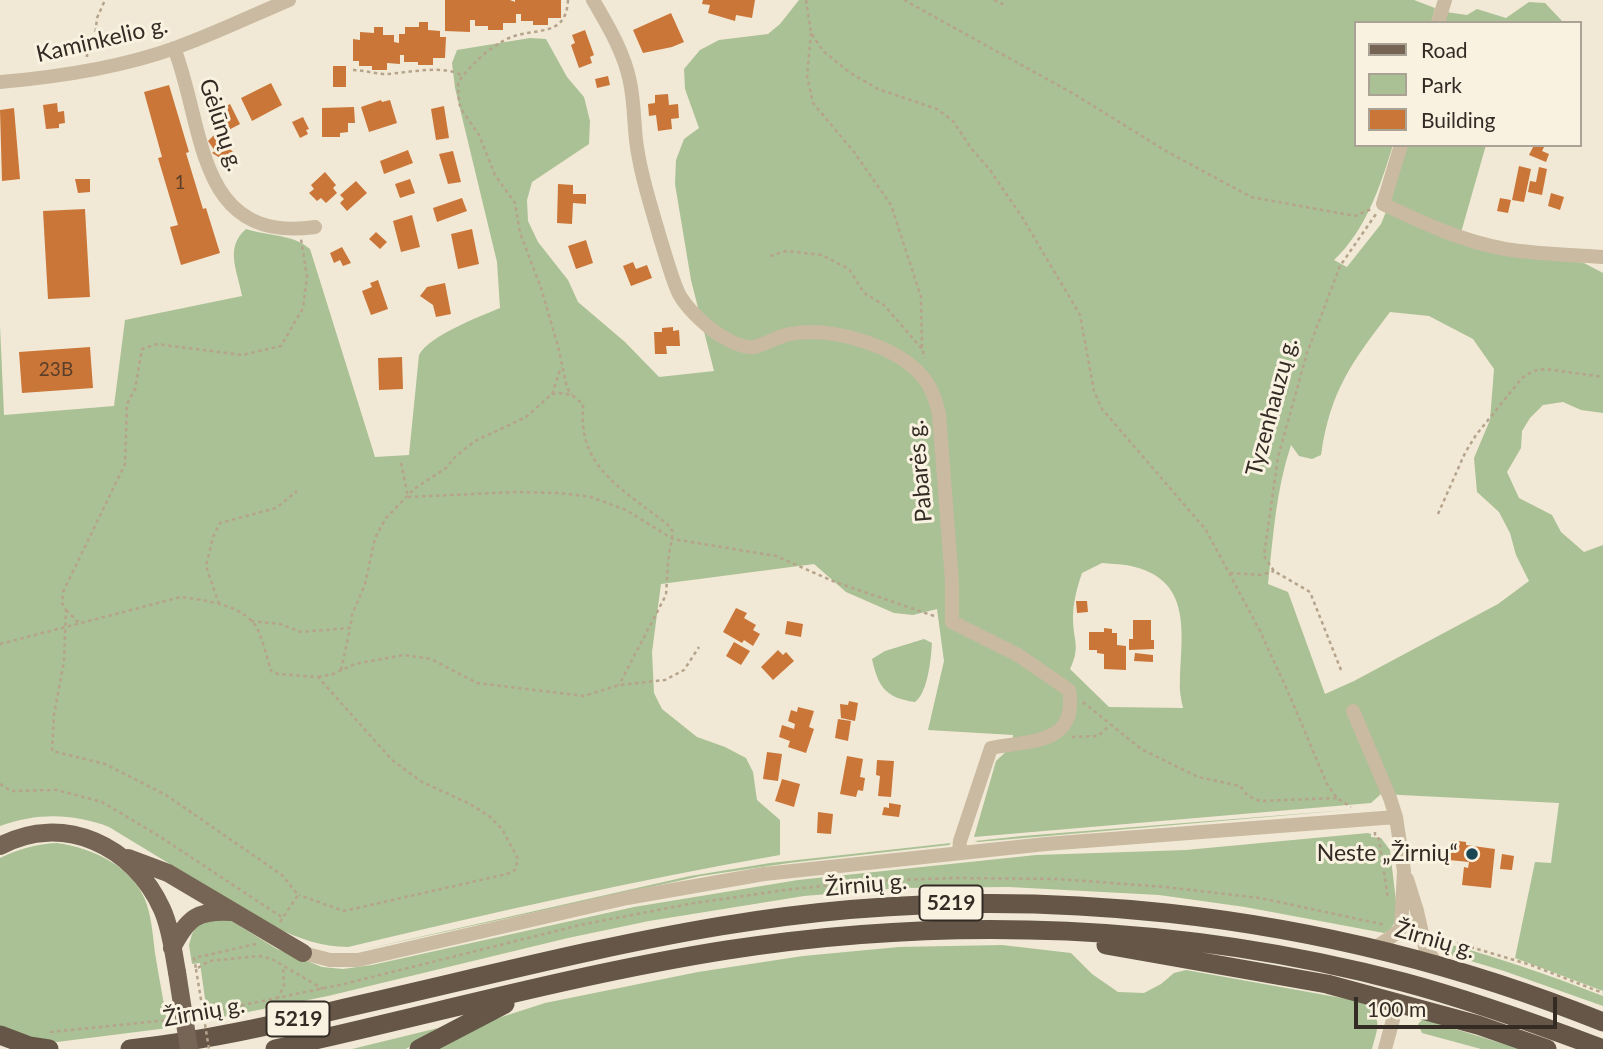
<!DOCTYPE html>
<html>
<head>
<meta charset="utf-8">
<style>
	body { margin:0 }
	#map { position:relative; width:1603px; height:1049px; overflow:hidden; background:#f1e9d5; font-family:Lato,sans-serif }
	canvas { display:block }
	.legend { position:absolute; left:1354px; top:21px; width:228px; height:126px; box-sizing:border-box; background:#f9f2e1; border:2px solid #aaa295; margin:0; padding:9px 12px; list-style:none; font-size:21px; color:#332b24 }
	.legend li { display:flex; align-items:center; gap:14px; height:35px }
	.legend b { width:35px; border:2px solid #aaa295 }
	.scale { position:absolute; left:1354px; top:997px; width:203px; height:32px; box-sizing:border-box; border:4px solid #332b24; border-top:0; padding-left:9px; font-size:21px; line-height:24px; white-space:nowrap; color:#332b24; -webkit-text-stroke:5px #f9f2e1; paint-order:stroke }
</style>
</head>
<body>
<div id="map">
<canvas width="1603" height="1049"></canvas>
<ul class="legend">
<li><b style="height:9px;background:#766554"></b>Road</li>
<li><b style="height:19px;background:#aac095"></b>Park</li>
<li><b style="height:19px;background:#cb7639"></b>Building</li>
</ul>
<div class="scale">100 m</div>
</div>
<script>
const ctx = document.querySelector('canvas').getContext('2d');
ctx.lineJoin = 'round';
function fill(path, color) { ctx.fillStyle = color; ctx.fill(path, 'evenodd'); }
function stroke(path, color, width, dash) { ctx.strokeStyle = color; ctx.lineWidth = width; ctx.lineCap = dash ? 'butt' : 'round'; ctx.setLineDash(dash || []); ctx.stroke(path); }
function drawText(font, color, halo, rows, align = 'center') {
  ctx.font = font + ' Lato,sans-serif'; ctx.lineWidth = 6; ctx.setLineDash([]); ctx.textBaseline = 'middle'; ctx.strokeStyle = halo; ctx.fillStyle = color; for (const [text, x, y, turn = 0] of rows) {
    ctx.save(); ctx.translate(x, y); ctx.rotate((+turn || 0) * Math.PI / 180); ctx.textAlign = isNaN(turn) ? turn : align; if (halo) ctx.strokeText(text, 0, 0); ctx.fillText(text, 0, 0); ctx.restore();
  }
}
fill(new Path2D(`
	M799 0H1414L1435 8 1431 23H1356V145H1393C1380 187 1366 230 1334 260L1347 267 1381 224 1392 197 1406 145H1486L1458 243 1584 263 1603 273V413L1581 410 1563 402 1543 405 1530 418 1522 431 1521 448 1507 472 1519 498 1552 515 1561 532 1584 552 1603 545V991L1515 958 1535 862 1551 863 1559 803 1381 794 1371 803 974 837 996 761 1012 746 1013 735 928 730 944 661 937 609 913 615 894 613 846 592 814 564 661 584 652 652 654 693 662 709 697 737 725 747 746 758 753 772 757 800 780 820V855C634 880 492 913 348 947 297 947 253 914 211 889 177 868 143 848 109 827 72 813 37 813 0 826V326L4 415 114 406 125 320 242 296C238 272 224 248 246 229 268 236 293 234 310 249L375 457 409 455 419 355C430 335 479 317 500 308L497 262 455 88 452 63 457 50 530 38 546 39 567 77 584 97 590 121 589 144 532 182 527 200 528 221 538 242 568 280 578 302 625 342 659 377 714 371 691 280 675 184 676 160 684 139 699 128 685 89 684 69 700 50 719 40 768 34 780 24ZM1390 312 1429 316 1473 339 1494 369 1490 420 1474 458 1477 492 1499 512 1510 533 1516 555 1529 581 1498 604 1354 681 1325 694 1288 592 1268 584C1273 537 1276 490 1291 445L1299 456 1312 459 1321 455C1330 391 1352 362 1390 312ZM1102 563C1113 564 1125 564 1135 567 1193 582 1181 636 1180 681 1179 690 1181 699 1183 708L1109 707 1070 669C1081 646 1073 641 1073 618 1073 602 1077 588 1082 573Z
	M1529 2 1545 3 1563 22 1443 23 1446 12 1467 15 1477 9 1506 18Z
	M924 639 932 643C931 658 928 693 915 702 885 698 878 686 872 659L885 651Z
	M1359 809 978 842 975 841 1022 836Z
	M1368 833 1371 834V837L1381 838 1390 850 1397 910 1395 922 1390 930 1384 933 1245 907 1159 895 1009 887 900 888 804 896 649 921 568 938 328 996 208 1020 200 963 192 964 189 945 192 934 199 923 208 919 230 920 277 949 322 967 343 969 372 965 634 907 798 880 1036 855 1186 850Z
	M57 843C93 848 135 867 147 905 152 921 153 937 155 953 159 978 164 1003 168 1028L57 1042 37 1041 0 1026V858C19 849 36 844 57 843Z
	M951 843 949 845 789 863 701 876 357 951 690 876 770 863Z
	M1431 939C1490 955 1547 974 1603 996V1006L1504 971 1444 953 1436 947Z
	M1002 945 1071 953 1092 974 1118 992 1144 993 1161 984 1174 973 1186 970 1364 1002C1383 1019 1378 1027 1372 1049H437L486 1022 545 1003 698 972 803 956 899 947Z
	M1423 1019 1520 1049H1481L1422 1033 1418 1024Z
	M438 1028 406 1049H352Z`), '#aac095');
fill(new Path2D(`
	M445 0H510L515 2V0H561V18H548V25H533V21H521V14H516V23H503V30H488V26H475V20H470V32L445 31Z
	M703 0H755L752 18 736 15 735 21 708 13 710 5 702 4Z
	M671 13 684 42 672 47 643 53 633 30Z
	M419 22H428V30L440 31V37H446L445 58H433V65H418V62H404V55H400V64L387 63V70H372V66H359V61H353V39L360 40V32L374 33V27H383V35H394V42L399 43V34H405V27H419Z
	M585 30 594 55 590 57 592 63 579 68 571 45 575 43 572 35Z
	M333 66H346V87H333Z
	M608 76 610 85 597 88 595 79Z
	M271 83 282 105 252 121 241 98Z
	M169 85 189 152 186 153 203 209 206 208 220 253 181 265 170 227 178 225 158 158 162 157 144 92Z
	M668 94 669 105 678 104 679 118 671 119 672 129 658 131 656 115 649 116 648 104 655 103V95Z
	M381 100 382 102 390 100 397 123 369 132 361 107Z
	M57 103 58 112 64 111 65 123 59 124V128L46 129 43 105Z
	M230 104 240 124 221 134 219 131 217 133 208 116Z
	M444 106 449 138 436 140 431 109Z
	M354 107 355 123H348V132L340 133V137H322V108Z
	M14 108 20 179 2 181 0 110Z
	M303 117 309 129 306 130 308 134 300 138 292 122Z
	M215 134 233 152 225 161 212 153 215 151 208 141Z
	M1534 145H1545L1542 151 1549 154 1546 162 1529 155Z
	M408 150 413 163 384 174 380 161Z
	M453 151 461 182 448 184 439 154Z
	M1519 166 1531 169 1524 202 1512 200Z
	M1539 167 1547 169 1542 195 1528 192 1530 181 1536 182Z
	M325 172 336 185 333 188 337 193 326 203 321 198 317 201 309 193 314 189 311 185Z
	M75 179H90V192L78 193Z
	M410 179 415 193 400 198 395 184Z
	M356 181 367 193 347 211 340 203 344 199 340 195Z
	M558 184 573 185V194H586V204L573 203 572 224 557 223Z
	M1551 193 1564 197 1560 210 1548 206Z
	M462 198 467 211 437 222 433 208Z
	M1500 198 1511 200 1508 213 1497 211Z
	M85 209 90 297 48 299 43 211Z
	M412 215 420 247 401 252 393 221Z
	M472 229 479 264 458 269 451 234Z
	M376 232 387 242 380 249 369 239Z
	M586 240 593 263 576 269 568 246Z
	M342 247 351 263 343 266 340 260 334 263 330 253Z
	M633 262 636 269 647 265 652 278 631 286 623 266Z
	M378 280 388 309 371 315 362 291 372 287 370 283Z
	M445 283 451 314 436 317 433 305 420 296 427 287Z
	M673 327V331L679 330 680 346H666L667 354H655L654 332H662V328Z
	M90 347 93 388 22 393 19 352Z
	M402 357 403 389 379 390 378 358Z
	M1076 601H1087L1088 612 1077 613Z
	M736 608 747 613 744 618 756 625 753 630 760 634 753 646 744 640 742 643 723 632Z
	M1133 620H1151V640H1154V649L1129 650V639H1133Z
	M787 621 803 624 801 637 785 634Z
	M1104 628 1112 629V633H1117V645L1126 646V670L1104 669V654L1097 653V650H1089V632H1104Z
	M734 642 750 651 741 665 726 656Z
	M778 650 783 655 786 652 794 661 773 680 761 667Z
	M1135 653 1153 655V662L1134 661Z
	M849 701 858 703 855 721 841 718 840 704 848 705Z
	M798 707 814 711 809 727 814 729 806 753 788 747 790 741 779 737 782 725 794 729 795 724 788 721 791 710 797 712Z
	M838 719 851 721 848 741 835 738Z
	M767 752 782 754 778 781 763 779Z
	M847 756 863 759 860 777 865 778 863 791 858 790 856 797 840 794Z
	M877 760 894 761 891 797 878 796 880 776 876 775Z
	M782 779 800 784 794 807 775 801Z
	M889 803 901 805 899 817 882 815 884 807 889 808Z
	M818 812 833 814 831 834 817 833Z
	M1451 840 1466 842V845L1495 849 1491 888 1462 885 1464 867 1468 868 1469 862 1449 860Z
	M1502 854 1514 856 1512 870 1500 869Z`), '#cb7639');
stroke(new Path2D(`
	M568 0C566 40 533 26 507 39 487 49 471 65 458 82L459 103 463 112 479 135 495 175 515 203 520 233 541 288 558 346 567 388 572 395
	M806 0 811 33 823 51 849 72 878 89 937 109 953 121 971 148 990 170 1022 217 1080 315 1094 391 1102 409 1206 530 1260 631 1289 694 1327 784 1337 798 1351 807
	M904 0 1074 94 1166 151 1251 197 1355 216 1371 209
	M994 0 1002 4 1005 0
	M811 33 807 76 813 103 854 152 891 205 921 297 922 349 925 358
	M87 57V53L94 46 97 18 105 0
	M353 70C364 70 374 74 386 74 407 73 445 64 463 76
	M770 256 786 251 822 255 849 269 864 293 884 305 922 349
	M552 394 561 367
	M401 463 408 497
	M408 497 515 492 560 493 591 497 626 510 673 539 776 556 835 582 937 617
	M1438 514 1465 453 1476 435 1522 378 1533 371 1546 369 1603 377
	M1230 573 1261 575 1274 571
	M219 604 206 566 213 537 220 523 276 508 297 491
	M66 610 81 625
	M251 621 280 624 301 632 350 628 352 615 365 584 375 538 386 518 414 489 446 468 456 456 475 441 526 417 552 394 559 393 572 395 583 404C583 415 582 427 585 437 594 478 640 501 669 526L673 532 668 561 666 595 619 685
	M0 644 181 597C205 600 244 605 257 628 263 641 267 657 271 671L278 674 318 677 392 760 422 782 470 804 489 816 502 829 518 859 515 870 507 874 344 911 299 895
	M341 670 350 629
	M1341 670 1310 592 1274 571 1264 556 1278 457 1307 353 1340 266 1376 214
	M318 677 333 674 355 664 404 655 431 659 477 683 584 696 619 685 665 680 684 670 699 647
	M1083 702 1141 749 1198 777 1240 786 1248 796 1260 801 1337 798
	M1072 737 1098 736 1110 725
	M0 784 11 791 57 790 102 802 159 836 283 918
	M1375 832V836L1379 839 1388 899
	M280 922 298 895 282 875 166 795 105 764 52 751 54 715 64 661 66 610 62 603 63 592 125 464 127 404 135 389 142 349 157 344 242 355 281 346 303 308 307 277 301 239
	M1437 937 1531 965 1603 993
	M256 944 194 958 196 969 209 961 259 956 272 959 323 989
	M277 999 284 986 283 966
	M200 1014 344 984 580 925 689 904 784 890 872 881 956 878 1058 879 1165 887 1260 898 1386 925
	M50 1032 169 1020`), '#b5a48b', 2.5, [3.5, 3.5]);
stroke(new Path2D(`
	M593 0C608 26 624 52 630 82 634 101 634 121 636 140 640 173 651 206 660 238 666 256 671 277 679 294 686 307 700 320 711 329 721 337 742 349 754 347 767 344 778 336 790 334 830 326 895 345 922 376 932 387 936 401 939 414L952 582V622L1018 655 1069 690C1078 745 1031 740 991 748L960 841 959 852
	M1438 23 1445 0
	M174 48C205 126 195 244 315 227
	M0 82C59 77 119 68 175 48 214 34 251 16 289 0
	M1401 145 1383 204C1423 223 1461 241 1505 249 1537 254 1571 255 1603 257
	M1353 711 1390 798 1396 817 1404 871 1401 928 1394 935 1373 949
	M1407 879 1417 911 1425 947 1438 966
	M303 953 330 960H358L627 898 764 874 1046 844 1396 817
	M1385 1049 1398 1001`), '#c9baa1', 14);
stroke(new Path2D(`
	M0 846C63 812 134 846 162 909 171 929 173 951 177 972
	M128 858 168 873 303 953
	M172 948C188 917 198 910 232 912`), '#766554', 18);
stroke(new Path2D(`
	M1106 945 1327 984 1478 1025 1547 1049
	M0 1035 29 1046 49 1049
	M130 1049C203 1041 274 1025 345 1008 470 980 595 947 721 926 1017 876 1325 910 1603 1022
	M275 1049C426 1016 575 974 727 950 952 915 1183 924 1403 982 1471 1000 1537 1024 1603 1049
	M419 1049 505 1004`), '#655648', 19);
stroke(new Path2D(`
	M196 969 209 1049`), '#b5a48b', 2.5, [3.5, 3.5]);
stroke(new Path2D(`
	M177 972 189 1049`), '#766554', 18);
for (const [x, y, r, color] of [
	[1472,854,7,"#194655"]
]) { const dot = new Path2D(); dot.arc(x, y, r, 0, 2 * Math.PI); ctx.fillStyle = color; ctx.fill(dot); stroke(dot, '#f9f2e1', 2.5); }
drawText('19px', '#593e29', null, [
	["1",180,183],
	["23B",56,370]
]);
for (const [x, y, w] of [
	[951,903,63],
	[298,1019,63]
]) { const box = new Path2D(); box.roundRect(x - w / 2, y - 17.5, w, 35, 5); ctx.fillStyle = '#f9f2e1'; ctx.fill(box); stroke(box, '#332b24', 2); }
drawText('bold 21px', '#332b24', null, [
	["5219",951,903],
	["5219",298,1019]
]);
drawText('23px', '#332b24', '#f9f2e1', [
	["Kaminkelio g.",102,40,-13],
	["Gėlūnų g.",221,125,72],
	["Tyzenhauzų g.",1272,407,-75],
	["Pabarės g.",920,471,-95],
	["Žirnių g.",866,885,-5],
	["Žirnių g.",1435,940,16],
	["Žirnių g.",204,1012,-10]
]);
drawText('23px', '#332b24', '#f9f2e1', [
	["Neste „Žirnių“",1458,854]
], 'right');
</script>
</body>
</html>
